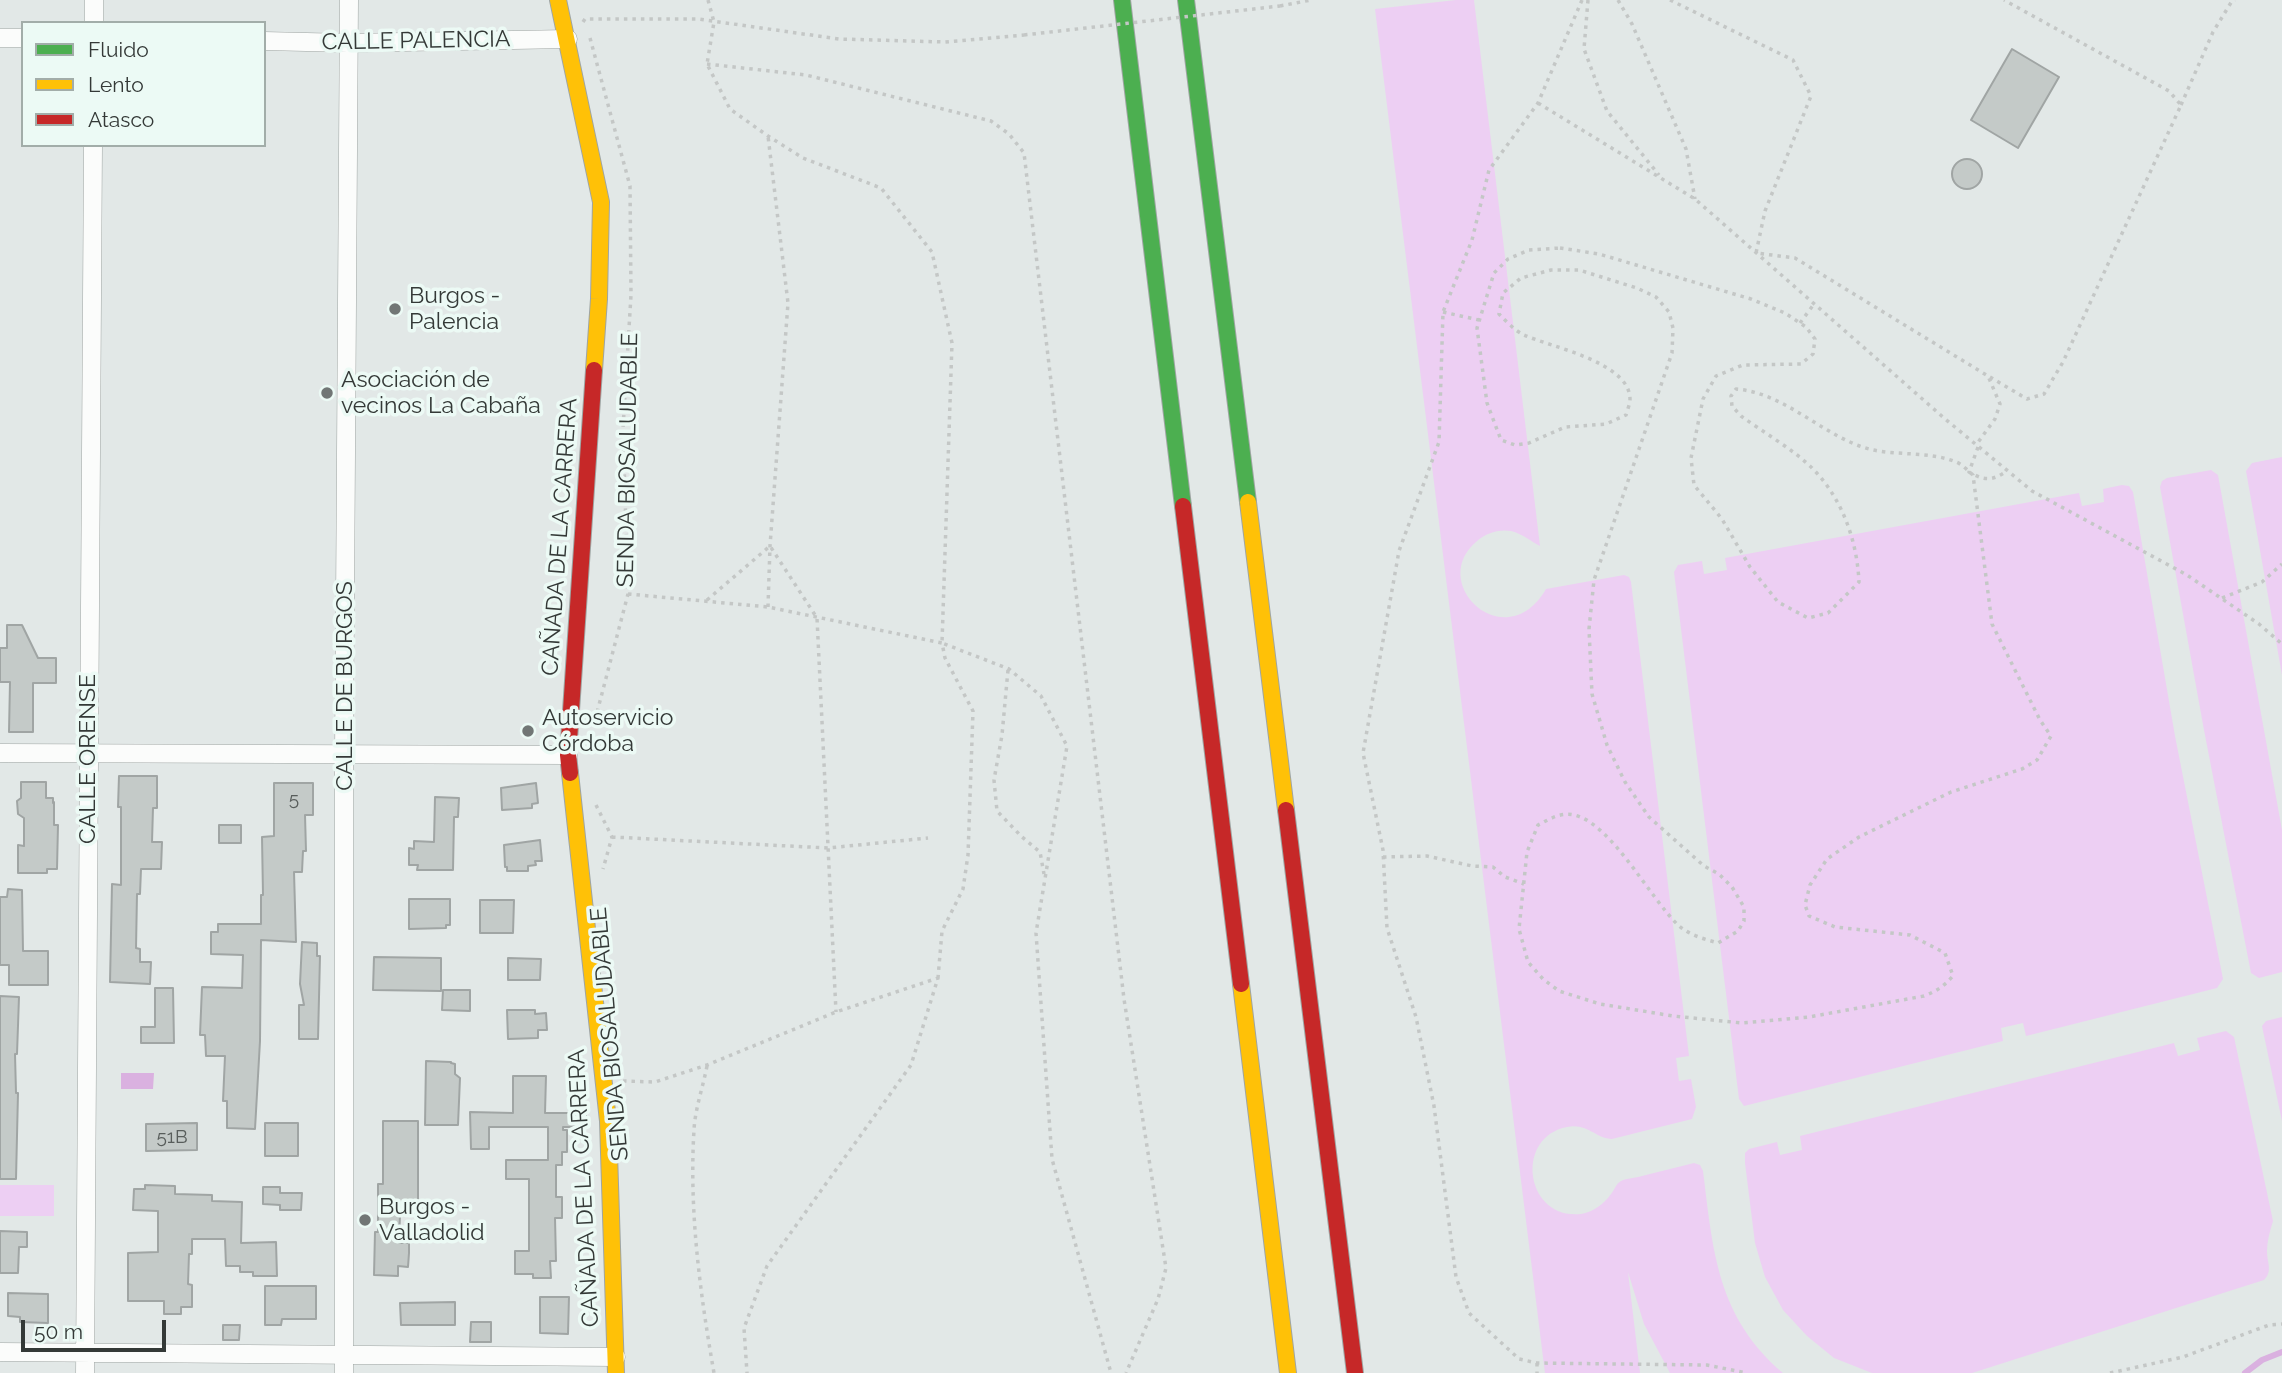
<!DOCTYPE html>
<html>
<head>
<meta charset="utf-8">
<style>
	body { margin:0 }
	#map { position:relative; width:2282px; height:1373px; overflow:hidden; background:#e2e8e7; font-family:Raleway,sans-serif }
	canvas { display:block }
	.legend { position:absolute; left:21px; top:21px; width:245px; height:126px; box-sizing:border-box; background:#ecfaf5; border:2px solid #a2ada9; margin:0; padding:9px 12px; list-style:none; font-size:21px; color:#343937 }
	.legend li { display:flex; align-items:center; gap:14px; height:35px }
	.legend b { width:35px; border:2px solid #a2ada9 }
	.scale { position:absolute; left:21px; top:1320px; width:145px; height:32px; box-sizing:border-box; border:4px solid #343937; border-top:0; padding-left:9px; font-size:21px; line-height:24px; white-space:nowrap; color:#343937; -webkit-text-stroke:5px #ecfaf5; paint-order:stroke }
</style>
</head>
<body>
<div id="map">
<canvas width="2282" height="1373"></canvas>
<ul class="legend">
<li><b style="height:9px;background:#4caf50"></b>Fluido</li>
<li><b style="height:9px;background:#ffc107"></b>Lento</li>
<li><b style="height:9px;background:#c62828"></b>Atasco</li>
</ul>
<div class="scale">50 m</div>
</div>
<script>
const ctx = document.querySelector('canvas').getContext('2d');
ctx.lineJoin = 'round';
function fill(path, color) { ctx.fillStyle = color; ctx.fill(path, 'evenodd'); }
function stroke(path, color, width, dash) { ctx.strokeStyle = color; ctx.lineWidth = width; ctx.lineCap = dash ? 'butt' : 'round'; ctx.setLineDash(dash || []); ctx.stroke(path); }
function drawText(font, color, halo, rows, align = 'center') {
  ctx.font = font + ' Raleway,sans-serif'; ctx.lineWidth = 7; ctx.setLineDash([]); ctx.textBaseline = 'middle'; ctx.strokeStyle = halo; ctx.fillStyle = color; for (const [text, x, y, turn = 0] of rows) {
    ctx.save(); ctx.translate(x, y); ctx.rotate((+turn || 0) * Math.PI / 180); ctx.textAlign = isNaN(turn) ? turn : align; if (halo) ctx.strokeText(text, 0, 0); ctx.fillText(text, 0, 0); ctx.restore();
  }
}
fill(new Path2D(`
	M1456 0H1474L1540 546C1530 541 1523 534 1511 531 1498 529 1486 533 1476 542 1427 584 1506 658 1546 589L1624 575 1629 577 1631 582 1689 1056 1676 1058 1679 1081 1691 1079 1696 1107 1692 1119 1612 1139C1596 1139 1588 1123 1567 1127 1514 1137 1525 1220 1581 1214 1593 1212 1604 1204 1611 1194 1615 1189 1616 1184 1621 1181 1627 1178 1635 1178 1642 1176 1659 1172 1677 1167 1694 1163L1700 1165 1703 1171C1713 1251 1717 1317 1783 1373H1670L1644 1324 1628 1272 1640 1373H1545L1375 9Z
	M2282 457V675L2246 471 2252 463Z
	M2211 470 2218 475 2282 830V972L2259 978 2251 973 2204 730 2160 487 2162 481 2167 478Z
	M2122 485 2129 486 2133 492 2175 736 2223 979 2217 988 2026 1036 2023 1023 2001 1028 2003 1041 1744 1106 1739 1099 1674 572 1678 565 1702 561 1704 574 1727 570 1725 558 2079 493 2082 506 2104 502 2103 489Z
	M2282 1017V1121L2262 1026 2266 1021Z
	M2226 1031 2234 1037 2273 1221C2270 1231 2267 1241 2267 1251 2267 1263 2273 1271 2264 1280L1972 1373H1872L1834 1358 1807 1336 1783 1310 1765 1277 1755 1243 1745 1163V1153L1749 1149 1777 1142 1780 1155 1802 1150 1800 1136 2174 1043 2178 1056 2200 1050 2197 1038Z
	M0 1185H54V1216H0Z`), '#edcff3');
fill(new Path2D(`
	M121 1073H154L153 1089H121Z`), '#dab1e0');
stroke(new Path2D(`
	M2245 1373 2262 1360 2282 1352`), '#dab1e0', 6);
const building = new Path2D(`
	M2012 49 2059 77 2018 148 1971 120Z
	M1952 174a15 15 0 1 1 30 0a15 15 0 1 1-30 0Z
	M7 625H22L38 658H56V683H33V732H9L10 682H0V648H7Z
	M119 776H157V808H153L152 842H162L161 869H141L140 894H137L136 948 140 949V962H151L150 984 110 982 112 884 121 885V807H118Z
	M21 782H46V798H53V803L54 802V825H58L57 869H47V873H18V845L24 846V818L18 814 17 801 21 798Z
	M274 783H313V815H305L306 851H303L302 872H294L296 942 261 940 260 1041 255 1129 227 1128V1101H223L225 1056H206L205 1035H200L202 987 242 988 243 955 211 954V932H218V924H261V895H263L262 837 274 836Z
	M536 783 538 803 532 804V808L502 810 501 788Z
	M435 797 459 798 458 817H454L453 870H417L418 865H409V848L414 849V841L434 842Z
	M219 825H241V843H219Z
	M540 840 542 861H535L536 865 528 866V871H507V867H505L504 845Z
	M8 889 22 890 23 951H48V985H9V965H0V897H7Z
	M409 899H450V925H446V928L409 929Z
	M480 900H514L513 933H480Z
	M302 942 317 943V956H320L318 1039H299V1005H304L300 984Z
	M374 957 441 958V991L373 990Z
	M508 958 541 959 540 980H508Z
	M155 988H173L174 1043H141V1027H155Z
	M443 990H470V1011L442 1010Z
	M0 996 19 997 17 1054H15L16 1093H18L16 1179H0Z
	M507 1010H535V1014L546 1013 547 1030H538V1038L508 1039Z
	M426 1061 451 1062V1063L455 1064V1074L460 1078 458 1125H425Z
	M513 1076H546L545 1113H586V1127H563V1130H567V1152H562V1165H556V1197H562V1218H555L556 1261H550L551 1278H533V1274H515V1251H529V1179H506V1160H548V1127H489V1149H471L470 1112 513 1113Z
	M383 1121H418V1206H416V1214H400L399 1243H409V1253L408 1267 398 1266V1276L374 1275 375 1232H378V1184H383Z
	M197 1123V1150L146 1151V1124Z
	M265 1123H298V1156H265Z
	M145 1185 175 1186V1194L212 1195V1201L242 1202 241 1243 276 1242 277 1276H253V1272H240V1266H226L225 1239H192V1254H189L188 1284 192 1285V1307H181V1314H164V1301H128V1253L158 1252V1211L133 1210 134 1189H145Z
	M263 1187H280V1193H302L301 1210H280V1205L263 1204Z
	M0 1231 27 1232V1247H19L18 1273H0Z
	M265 1286H316V1319H282L281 1325H265Z
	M8 1293 48 1294V1323L20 1322V1317L8 1316Z
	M540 1297H569L568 1334 540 1333Z
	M455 1302V1325H401L400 1303Z
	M471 1322H491V1342H470Z
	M223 1325H240L239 1340H223Z`);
fill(building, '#c4cac8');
stroke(building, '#a0a5a4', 2);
const street = new Path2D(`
	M94 23V0
	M0 38H23
	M264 41 348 43 568 39
	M0 753 568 755
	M0 1352 616 1357
	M85 1373 93 145
	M344 1373V754L349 0`);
const fast = new Path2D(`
	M1122 0 1183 506
	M1186 0 1248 502`);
const slow = new Path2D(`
	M558 0 601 202 599 299 594 370
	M1248 502 1286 810
	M570 773 608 1121 616 1373
	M1241 984 1288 1373`);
const jam = new Path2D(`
	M1183 506 1241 984
	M570 773 568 755 594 370
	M1286 810 1355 1373`);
stroke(street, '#9fa5a3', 19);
stroke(fast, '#9fa5a3', 18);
stroke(slow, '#9fa5a3', 18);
stroke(jam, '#9fa5a3', 18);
stroke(new Path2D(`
	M708 0 714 22 707 64 730 109 768 136 803 158 881 188 932 252 952 343 942 643 1009 669 1041 696 1067 746 1036 933 1052 1159 1111 1373
	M1582 0 1538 103 1489 170 1472 240 1443 312 1439 442 1399 551 1363 753 1383 850 1387 928 1416 1017 1434 1106 1456 1277 1469 1313 1519 1359 1537 1363 1707 1365 1747 1373
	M1588 0 1584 49 1607 111 1659 175
	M1618 0 1632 24 1686 149 1695 199
	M1670 0 1793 60 1811 96 1765 211 1756 253 1795 258 1988 376 2000 404 1995 419 1976 445
	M1280 6 1311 0
	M583 22 585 19H698L839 39 945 42 1024 35
	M590 38 630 186 631 295 623 428 628 594 594 724
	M707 64 806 75 991 121 1009 134 1024 153 1124 999 1166 1268 1158 1299 1126 1373
	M1538 103 1695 199 1944 418 2032 491 2187 575 2259 624 2282 644
	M2181 105 2213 32 2232 1 2235 0
	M1560 248 1599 254 1751 299 1785 313 1806 327 1815 339 1813 354 1801 364 1743 365 1716 376 1703 399 1691 458 1694 485 1722 519 1750 567 1778 602 1808 618 1828 613 1859 582C1857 540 1842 498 1812 468 1794 450 1763 432 1741 416L1732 406 1731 396 1736 389C1786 393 1822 436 1869 449 1896 456 1930 451 1956 462 1962 464 1968 471 1973 475L1992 624 2040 720 2051 736 2037 760 2022 769 1951 792 1859 837 1827 859 1810 885 1805 905 1809 916 1835 927 1910 935 1945 953 1953 976C1944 986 1937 991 1924 996L1809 1017 1742 1023 1673 1016 1600 1004 1559 991 1543 979 1528 962 1519 929 1527 852 1538 825C1550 819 1560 812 1574 815 1611 823 1650 898 1678 925 1689 935 1704 939 1718 943L1738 931 1744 921V907L1732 887 1719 874 1704 866 1649 817 1625 782 1607 745 1592 694 1589 629 1594 580 1672 353 1673 328 1669 312 1656 297 1637 288 1579 270H1551L1521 278 1503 293 1499 314C1506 321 1515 331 1524 335 1550 347 1631 362 1630 400 1630 404 1627 411 1626 415L1606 424 1565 427 1529 443 1515 445 1501 440 1487 403 1477 328 1494 273 1508 259 1529 250Z
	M1443 312 1479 320
	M1800 323 1814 304
	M1990 377 2027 399 2044 394 2063 362 2181 105 2169 91 2004 0
	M1978 447 1969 472C1985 481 1992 481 2007 471
	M628 594 768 607 942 643 945 658 973 711 968 855 963 889 942 931 938 978
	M2222 598 2262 582 2282 564
	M707 600 770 546 817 618 836 1012
	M768 607 770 546 788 303 768 136
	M1008 670 1002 735 994 780 997 811 1022 837 1040 852 1044 874
	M596 805 612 837 603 869
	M612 837 828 848 928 838
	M1383 857 1427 856 1472 866 1493 867 1505 877 1524 884
	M707 1066C703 1087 695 1109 694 1130 689 1211 700 1293 714 1373
	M623 1081 655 1082 707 1065 836 1012 938 978 911 1065 767 1266 744 1328 747 1373
	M1537 1363V1373
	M2110 1373 2183 1357 2269 1325 2282 1324`), '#c4c7c6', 3.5, [3.5, 5]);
stroke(street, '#fbfcfb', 18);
stroke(fast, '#4caf50', 16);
stroke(slow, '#ffc107', 16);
stroke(jam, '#c62828', 16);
stroke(new Path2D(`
	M1024 35 1280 6`), '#c4c7c6', 3.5, [3.5, 5]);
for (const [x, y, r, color] of [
	[395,309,7,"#717675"],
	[327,393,7,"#717675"],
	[528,731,7,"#717675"],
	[365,1220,7,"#717675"]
]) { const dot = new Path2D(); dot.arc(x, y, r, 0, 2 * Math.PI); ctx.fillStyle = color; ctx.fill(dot); stroke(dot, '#ecfaf5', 2.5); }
drawText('19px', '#585d5b', null, [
	["5",294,799],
	["51B",172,1137]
]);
drawText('23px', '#343937', '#ecfaf5', [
	["CALLE PALENCIA",416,41,-1],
	["SENDA BIOSALUDABLE",628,460,-89],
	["CAÑADA DE LA CARRERA",560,537,-86],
	["CALLE DE BURGOS",345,686,-90],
	["CALLE ORENSE",88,759,-90],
	["SENDA BIOSALUDABLE",610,1034,-95],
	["CAÑADA DE LA CARRERA",584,1188,-93]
]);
drawText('23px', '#343937', '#ecfaf5', [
	["Burgos -",409,296],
	["Palencia",409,322],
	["Asociación de",341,380],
	["vecinos La Cabaña",341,406],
	["Autoservicio",542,718],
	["Córdoba",542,744],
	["Burgos -",379,1207],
	["Valladolid",379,1233]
], 'left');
</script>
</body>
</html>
